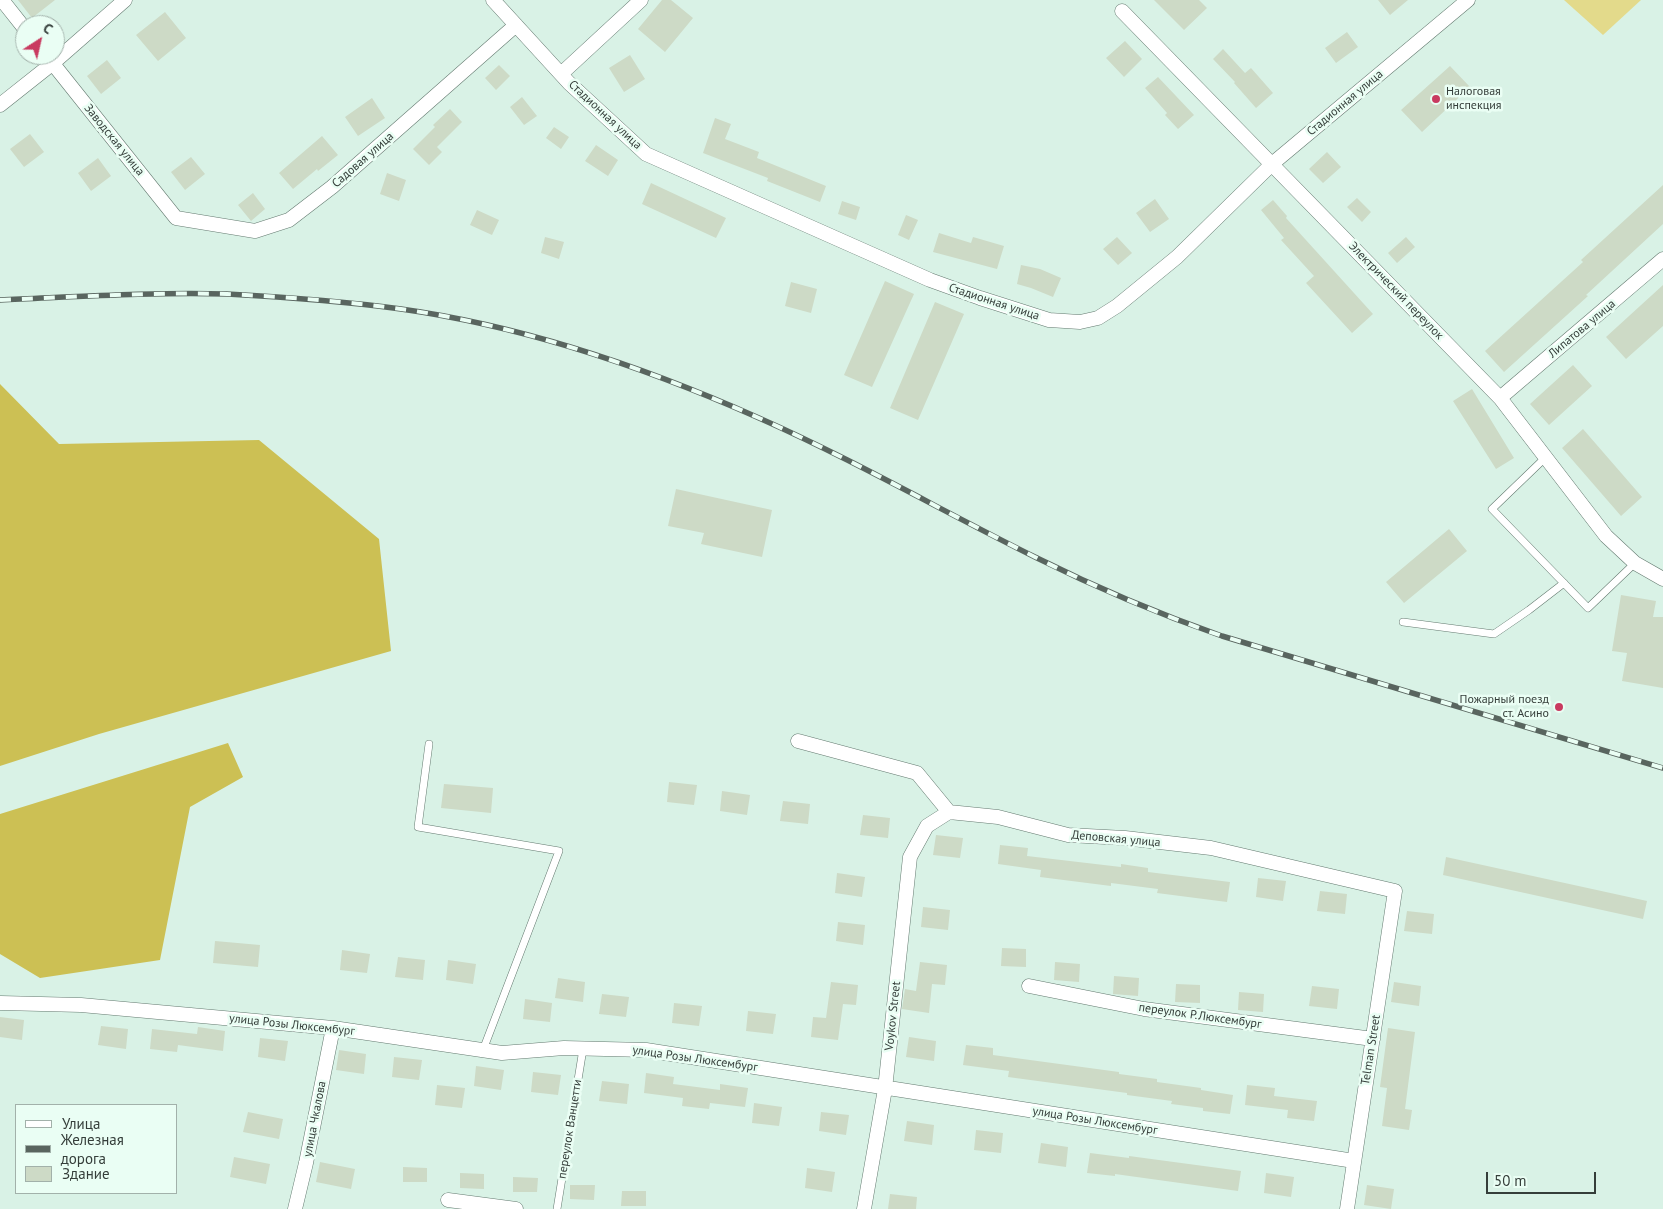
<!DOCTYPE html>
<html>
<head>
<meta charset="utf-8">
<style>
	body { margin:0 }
	#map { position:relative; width:1663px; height:1209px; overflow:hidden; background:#d9f2e6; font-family:"PT Sans",sans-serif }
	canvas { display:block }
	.legend { position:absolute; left:15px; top:1104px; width:162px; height:90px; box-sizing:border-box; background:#eafef4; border:1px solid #a2b1aa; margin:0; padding:6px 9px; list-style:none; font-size:15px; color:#353e3a }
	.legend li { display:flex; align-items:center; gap:10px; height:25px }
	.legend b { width:25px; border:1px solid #a2b1aa }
	.north { position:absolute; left:15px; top:15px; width:50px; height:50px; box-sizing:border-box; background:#eafef4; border:1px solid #a2b1aa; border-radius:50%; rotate:35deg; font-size:14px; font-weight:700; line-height:20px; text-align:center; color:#353e3a }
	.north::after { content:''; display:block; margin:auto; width:18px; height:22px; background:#c93a60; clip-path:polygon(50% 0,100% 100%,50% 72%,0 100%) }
	.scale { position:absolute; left:1486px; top:1172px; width:110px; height:22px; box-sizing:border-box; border:2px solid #353e3a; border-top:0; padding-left:6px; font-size:15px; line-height:18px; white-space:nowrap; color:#353e3a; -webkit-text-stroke:4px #eafef4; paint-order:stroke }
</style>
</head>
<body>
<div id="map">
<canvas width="1663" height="1209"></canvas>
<ul class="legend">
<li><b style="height:6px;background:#fff"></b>Улица</li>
<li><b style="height:6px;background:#59655f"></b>Железная дорога</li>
<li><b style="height:14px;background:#cddac6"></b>Здание</li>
</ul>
<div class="north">С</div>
<div class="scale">50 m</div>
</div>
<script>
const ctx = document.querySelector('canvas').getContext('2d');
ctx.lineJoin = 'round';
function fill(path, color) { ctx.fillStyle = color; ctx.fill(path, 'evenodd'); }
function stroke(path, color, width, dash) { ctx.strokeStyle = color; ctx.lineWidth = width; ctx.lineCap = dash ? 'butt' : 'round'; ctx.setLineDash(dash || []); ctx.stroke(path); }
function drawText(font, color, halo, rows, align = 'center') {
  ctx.font = font + ' "PT Sans",sans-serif'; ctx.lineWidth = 5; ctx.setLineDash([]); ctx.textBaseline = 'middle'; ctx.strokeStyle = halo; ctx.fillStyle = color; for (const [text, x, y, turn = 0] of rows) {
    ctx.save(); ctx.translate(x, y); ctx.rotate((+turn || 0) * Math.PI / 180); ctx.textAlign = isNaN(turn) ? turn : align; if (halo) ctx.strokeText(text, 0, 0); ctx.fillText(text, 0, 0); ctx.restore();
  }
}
fill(new Path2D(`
	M1564 0H1641L1603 35Z`), '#e3da8b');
fill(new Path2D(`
	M0 384 59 444 259 440 379 539 391 651 99 734 0 766Z
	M228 743 243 777 190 807 160 960 40 978 0 954V814Z`), '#ccc054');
fill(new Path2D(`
	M18 0H55L32 18Z
	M662 0H671L693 18 665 52 638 29Z
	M1154 0H1199L1207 8 1184 30Z
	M1378 0H1408L1390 15Z
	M165 12 186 38 158 61 136 35Z
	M1347 32 1358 47 1336 63 1325 48Z
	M1125 41 1142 59 1124 77 1106 58Z
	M1223 49 1245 73 1251 68 1273 93 1256 108 1234 83 1235 82 1213 59Z
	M630 55 645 79 624 92 609 68Z
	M107 60 121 78 101 94 87 76Z
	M499 65 510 76 496 90 485 78Z
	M1450 66 1470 87 1422 132 1401 110Z
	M1158 77 1194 115 1178 129 1165 115 1167 113 1145 88Z
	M522 97 537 116 524 125 510 107Z
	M372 98 385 118 358 136 345 117Z
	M450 109 462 122 437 147 442 152 429 165 413 149 435 127 433 125Z
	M715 118 731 124 725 139 759 152 757 158 826 186 820 202 767 181 768 178 703 153Z
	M554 127 569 137 561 149 546 138Z
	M30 134 44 152 24 167 10 149Z
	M322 136 338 155 318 171 317 169 293 189 279 173Z
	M596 145 618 160 608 176 585 161Z
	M1327 152 1341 167 1323 183 1309 169Z
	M191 157 205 174 185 190 171 172Z
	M98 158 111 176 91 191 78 173Z
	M387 173 406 180 399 201 380 194Z
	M651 183 726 218 716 238 642 204Z
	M1663 185V224L1586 295 1588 296 1504 372 1485 351 1583 262 1581 260Z
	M253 193 265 209 251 221 238 205Z
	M1357 198 1371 212 1362 222 1347 207Z
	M1155 199 1169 219 1150 232 1136 213Z
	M1273 200 1287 216 1286 218 1373 314 1352 333 1306 283 1314 276 1281 240 1284 238 1261 210Z
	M842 201 860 207 856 220 838 214Z
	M477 210 499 220 492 235 470 225Z
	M906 215 918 220 909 240 898 235Z
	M939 233 971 243 973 237 1004 246 997 269 933 252Z
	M545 237 564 242 559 259 541 253Z
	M1117 237 1132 253 1118 265 1103 249Z
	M1406 237 1415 247 1397 263 1388 253Z
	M1021 265 1040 269 1061 278 1053 297 1031 288 1017 284Z
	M885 281 914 294 872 387 844 375Z
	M791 282 817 289 811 313 785 306Z
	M1663 285V326L1626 359 1606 337Z
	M935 302 964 314 918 420 890 408Z
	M1573 365 1592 386 1549 425 1530 404Z
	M1472 389 1514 458 1496 469 1453 401Z
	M1583 429 1642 497 1621 516 1562 448Z
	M676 489 772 510 762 557 701 544 704 533 668 526Z
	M1449 529 1467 551 1404 603 1386 582Z
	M1621 595 1656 601 1653 617H1663V688L1622 681 1627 653 1612 651Z
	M669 782 697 785 694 805 667 802Z
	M444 784 493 788 491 813 441 808Z
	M722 791 750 795 747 815 720 811Z
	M783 801 810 804 808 824 780 821Z
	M863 815 890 818 888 838 860 835Z
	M936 835 963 838 960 858 933 855Z
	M1000 845 1028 848 1027 856 1121 867V864L1148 868V872L1230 882 1227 902 1157 893 1158 889 1111 883V886L1040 877 1041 870 998 864Z
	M1446 857 1647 901 1643 919 1443 875Z
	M837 873 865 877 862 897 835 893Z
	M1258 878 1286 881 1283 901 1256 897Z
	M1320 891 1347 894 1345 914 1317 911Z
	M923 907 950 910 948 930 921 927Z
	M1407 911 1434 914 1432 934 1404 931Z
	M838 922 865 925 863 945 836 941Z
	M215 941 260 945 258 967 213 963Z
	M1002 948 1026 949V967L1001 966Z
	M342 950 370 954 367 973 340 970Z
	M398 957 425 960 423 980 395 977Z
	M448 960 476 964 473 984 446 980Z
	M920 962 947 965 945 985 932 984 929 1013 902 1009 905 989 916 991Z
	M1055 962 1080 964 1079 982 1054 980Z
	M1114 976 1139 978 1138 996 1113 994Z
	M558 978 585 982 583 1002 555 998Z
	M831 982 858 985 856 1005 843 1004 838 1040 811 1037 813 1017 826 1018Z
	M1394 982 1421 986 1419 1006 1391 1002Z
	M1176 984 1200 985V1003L1175 1002Z
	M1312 986 1339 989 1337 1009 1309 1006Z
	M1239 992 1264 994 1263 1012 1238 1010Z
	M602 994 629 997 626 1017 599 1014Z
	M525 999 552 1003 550 1022 523 1019Z
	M674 1003 702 1006 699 1026 672 1023Z
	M748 1011 776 1014 773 1034 746 1031Z
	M0 1017 24 1020 22 1040 0 1037Z
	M101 1026 128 1029 126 1049 98 1045Z
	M198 1027 225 1031 223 1051 178 1045 177 1052 150 1049 152 1029 197 1034Z
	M1388 1028 1415 1032 1405 1109 1412 1110 1409 1130 1382 1126 1387 1088 1380 1087Z
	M909 1037 936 1041 934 1061 906 1057Z
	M260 1038 288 1041 285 1061 258 1057Z
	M966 1045 993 1048V1055L1119 1072V1074L1157 1079V1082L1201 1088V1090L1233 1095 1230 1114 1203 1111V1108L1171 1104 1172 1101 1127 1095V1093L1008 1077 1009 1071 963 1065Z
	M339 1050 366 1054 364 1074 336 1070Z
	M394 1057 422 1060 419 1080 392 1077Z
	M476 1066 504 1070 501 1090 474 1086Z
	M533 1072 561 1075 558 1095 531 1092Z
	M646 1073 674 1077 673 1084 720 1090V1084L748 1088 745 1107 710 1103 709 1109 682 1106 683 1098 644 1093Z
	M602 1081 629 1084 627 1104 599 1101Z
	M437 1085 465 1088 462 1108 435 1105Z
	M1247 1085 1275 1088 1274 1096 1317 1101 1314 1121 1287 1118 1288 1110 1245 1105Z
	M754 1103 782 1107 779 1126 752 1123Z
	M248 1112 283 1119 279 1139 243 1132Z
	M821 1112 849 1115 846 1135 819 1131Z
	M907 1121 934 1125 932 1145 904 1141Z
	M976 1130 1003 1133 1001 1153 974 1150Z
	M1041 1143 1068 1147 1066 1167 1038 1163Z
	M1090 1153 1129 1158V1156L1241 1171 1238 1191 1115 1174V1176L1087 1173Z
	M234 1157 270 1164 266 1184 230 1177Z
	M320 1162 355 1169 351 1189 316 1182Z
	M403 1167 427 1168V1182H403Z
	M807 1168 835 1172 832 1192 805 1188Z
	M460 1173 484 1174V1189L460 1188Z
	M1266 1173 1294 1177 1291 1197 1264 1193Z
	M513 1177 538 1178 537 1192H513Z
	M570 1185H595L594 1200 570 1199Z
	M1367 1185 1394 1189 1391 1209 1364 1205Z
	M622 1191H646V1206H621Z
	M890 1194 917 1197 916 1209H888Z`), '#cddac6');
const lane = new Path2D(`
	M1546 457 1492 509 1588 608 1635 563
	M1403 622 1494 634 1529 610 1564 583
	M429 744 418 827 559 851 483 1050
	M557 1209 583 1049`);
const street = new Path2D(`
	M2 0 25 29
	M493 0 569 83 646 154 930 280 980 298 1049 320 1080 322 1098 318 1117 306 1177 257 1272 164 1468 0
	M1122 11 1500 398 1606 536 1635 563 1663 579
	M46 55 176 218 255 231 289 220 332 187 516 25
	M561 74 641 0
	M0 105 53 63 125 0
	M1500 398 1663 259
	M798 741 917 773 949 812 998 817 1068 835 1125 838 1211 848 1395 891 1347 1209
	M1029 986 1144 1009 1373 1039
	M1 1003 81 1005 333 1028 502 1053 564 1048 646 1050 1354 1161
	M448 1200 516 1209
	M295 1209 306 1163 333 1028
	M864 1209 885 1089 910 857 927 826 949 812`);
stroke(lane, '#647a70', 8);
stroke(street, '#647a70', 15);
stroke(lane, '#fff', 7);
stroke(street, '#fff', 14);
const rail = new Path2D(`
	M0 300C75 297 151 292 227 294 285 297 343 301 401 309 523 326 647 368 759 418 854 460 944 512 1037 558 1097 588 1159 614 1222 636L1663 768`);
stroke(rail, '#59655f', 5.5);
stroke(rail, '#eafef4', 4, [11]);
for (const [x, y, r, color] of [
	[1436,99,5,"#c93a60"],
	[1559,707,5,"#c93a60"]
]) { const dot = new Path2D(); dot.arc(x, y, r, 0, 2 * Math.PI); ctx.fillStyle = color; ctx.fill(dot); stroke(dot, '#eafef4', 2); }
drawText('12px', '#353e3a', '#eafef4', [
	["Налоговая",1446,92],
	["инспекция",1446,106],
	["Пожарный поезд",1549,700,"right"],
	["ст. Асино",1549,714,"right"]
], 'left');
drawText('12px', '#353e3a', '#eafef4', [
	["Стадионная улица",1345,103,-40],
	["Стадионная улица",605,115,43],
	["Заводская улица",114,140,51],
	["Садовая улица",363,160,-41],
	["Электрический переулок",1396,291,46],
	["Стадионная улица",994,302,18],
	["Липатова улица",1582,329,-40],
	["Деповская улица",1116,839,5],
	["Voykov Street",893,1016,-84],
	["переулок Р.Люксембург",1200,1016,8],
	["улица Розы Люксембург",292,1025,6],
	["Telman Street",1371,1050,-81],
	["улица Розы Люксембург",695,1059,8],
	["улица Чкалова",315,1119,-79],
	["улица Розы Люксембург",1095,1121,9],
	["переулок Ванцетти",570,1129,-81]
]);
</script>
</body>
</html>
